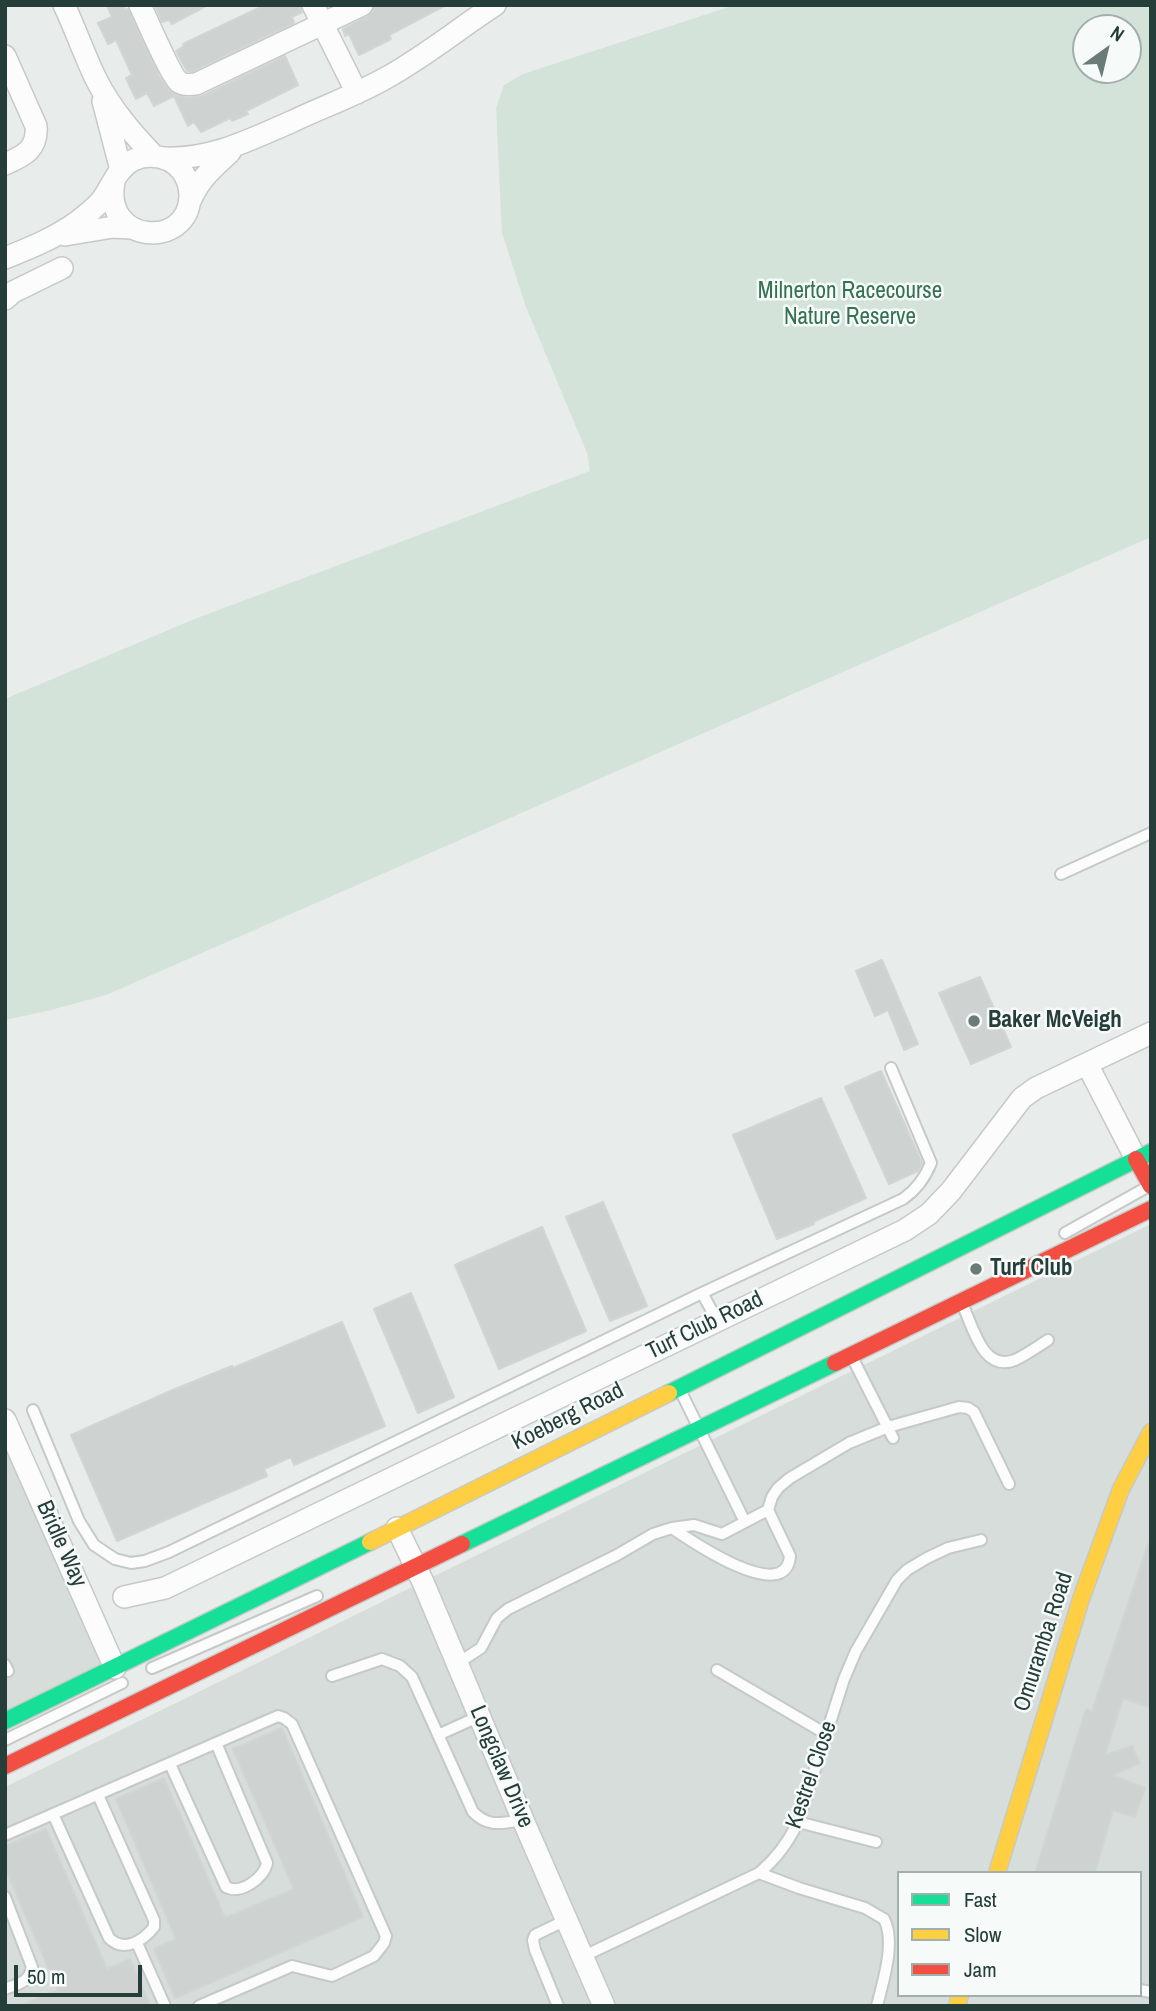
<!DOCTYPE html>
<html>
<head>
<meta charset="utf-8">
<style>
	body { margin:0 }
	#map { position:relative; width:1156px; height:2011px; overflow:hidden; background:#e8ecea; font-family:"Archivo Narrow",sans-serif }
	canvas { display:block }
	.frame { position:absolute; inset:0; border:7px solid #263e3a; pointer-events:none }
	.legend { position:absolute; left:897px; top:1871px; width:245px; height:126px; box-sizing:border-box; background:#f6faf9; border:2px solid #a3afad; margin:0; padding:9px 12px; list-style:none; font-size:21px; color:#263e3a }
	.legend li { display:flex; align-items:center; gap:14px; height:35px }
	.legend b { width:35px; border:2px solid #a3afad }
	.north { position:absolute; left:1072px; top:14px; width:70px; height:70px; box-sizing:border-box; background:#f6faf9; border:2px solid #a3afad; border-radius:50%; rotate:34deg; font-size:19px; font-weight:700; line-height:28px; text-align:center; color:#263e3a }
	.north::after { content:''; display:block; margin:auto; width:24px; height:32px; background:#6a7b78; clip-path:polygon(50% 0,100% 100%,50% 72%,0 100%) }
	.scale { position:absolute; left:14px; top:1965px; width:128px; height:32px; box-sizing:border-box; border:4px solid #263e3a; border-top:0; padding-left:9px; font-size:21px; line-height:24px; white-space:nowrap; color:#263e3a; -webkit-text-stroke:5px #f6faf9; paint-order:stroke }
</style>
</head>
<body>
<div id="map">
<canvas width="1156" height="2011"></canvas>
<div class="frame"></div>
<ul class="legend">
<li><b style="height:9px;background:#16e098"></b>Fast</li>
<li><b style="height:9px;background:#ffcf43"></b>Slow</li>
<li><b style="height:9px;background:#f24e42"></b>Jam</li>
</ul>
<div class="north">N</div>
<div class="scale">50 m</div>
</div>
<script>
const ctx = document.querySelector('canvas').getContext('2d');
ctx.lineJoin = 'round';
function fill(path, color) { ctx.fillStyle = color; ctx.fill(path, 'evenodd'); }
function stroke(path, color, width, dash) { ctx.strokeStyle = color; ctx.lineWidth = width; ctx.lineCap = dash ? 'butt' : 'round'; ctx.setLineDash(dash || []); ctx.stroke(path); }
function drawText(font, color, halo, rows, align = 'center') {
  ctx.font = font + ' "Archivo Narrow",sans-serif'; ctx.lineWidth = 5; ctx.setLineDash([]); ctx.textBaseline = 'middle'; ctx.strokeStyle = halo; ctx.fillStyle = color; for (const [text, x, y, turn = 0] of rows) {
    ctx.save(); ctx.translate(x, y); ctx.rotate((+turn || 0) * Math.PI / 180); ctx.textAlign = isNaN(turn) ? turn : align; if (halo) ctx.strokeText(text, 0, 0); ctx.fillText(text, 0, 0); ctx.restore();
  }
}
fill(new Path2D(`
	M1151 1224V2006H5V1787ZM899 1873H1140V1995H899Z
	M5 1420 115 1668 5 1721Z`), '#d6ddda');
fill(new Path2D(`
	M735 5H1151V537L106 995 51 1010 5 1020V699L197 618 590 471 587 453 526 307 502 233 496 108 504 85 523 74ZM1086 28H1128V70H1086Z`), '#d3e3d9');
const building = new Path2D(`
	M107 5H123L125 10 128 9 159 76 169 90 176 95 187 98 202 96 285 56 298 85 246 111 248 114 232 121 230 118 201 132 194 122 188 126 174 96 154 106 147 93 136 99 126 78 132 75 116 40 108 44 98 23 112 17Z
	M155 5H208L172 24 169 20 162 22Z
	M265 5H300L302 12 292 17 294 23 193 71H187L176 51 184 46 183 44Z
	M375 5H446L389 35 391 39 359 55 349 34 345 36 343 29 368 16 373 12Z
	M882 960 918 1044 904 1050 888 1010 875 1016 856 971Z
	M980 977 1011 1047 971 1064 939 993Z
	M881 1071 922 1163 918 1171 889 1184 845 1087Z
	M821 1098 866 1198 813 1222 814 1224 777 1239 733 1135Z
	M603 1202 647 1306 610 1321 566 1217Z
	M542 1227 586 1331 499 1369 455 1265Z
	M411 1293 454 1397 418 1413 374 1309Z
	M342 1322 385 1426 294 1465 291 1457 264 1469 267 1476 117 1541 71 1435 175 1389 232 1366 233 1368Z
	M1148 1544H1151V1708L1123 1698 1105 1755 1132 1746 1140 1763 1112 1775 1145 1788 1135 1817 1113 1810 1095 1873H1035L1086 1709 1092 1711Z
	M282 1728 363 1917 175 1998 154 1949 176 1939 116 1799 164 1778 225 1918 294 1889 233 1749Z
	M46 1829 107 1969 130 1959 150 2006H20L58 1990 5 1868V1846Z`);
fill(building, '#ced3d1');
stroke(building, '#d1d5d3', 2);
const lane = new Path2D(`
	M1061 874 1151 833
	M1065 1233 1149 1186
	M702 1293 903 1199C916 1190 925 1178 931 1163L891 1068
	M962 1304C973 1325 982 1373 1015 1360 1026 1355 1037 1347 1048 1340
	M853 1359 893 1438
	M681 1392 745 1522
	M33 1410 79 1521 94 1545 115 1559 131 1563 145 1561 169 1552 702 1293 717 1320
	M672 1528C691 1541 786 1606 790 1556L768 1510
	M458 1663 481 1648 497 1618 508 1609 617 1555 653 1534 672 1528 694 1525 722 1534 768 1510 772 1497 778 1488 790 1478 849 1443 888 1427 959 1407 968 1408 974 1412 1009 1484
	M5 1665 8 1671
	M152 1668 317 1596
	M717 1670 826 1734
	M332 1676 382 1659 400 1666 412 1677 473 1812C489 1828 502 1823 523 1820
	M438 1735 480 1716
	M5 1740 122 1683
	M170 1764 226 1887C241 1895 264 1878 267 1863L216 1743
	M53 1814 109 1938C124 1953 143 1941 154 1927V1920L98 1795
	M798 1822 876 1842
	M5 1835 278 1716 284 1718 292 1724 386 1936 384 1943 374 1956 332 1976 292 1966 199 2006
	M759 1873 799 1888 865 1908 884 1919C896 1942 883 1982 877 2006
	M5 1897 32 1967C30 1982 18 1984 5 1989
	M137 1943 165 2006
	M584 1956 759 1873C776 1859 788 1843 798 1822L844 1679 856 1651 897 1580 907 1570 927 1558 948 1548 981 1540
	M1140 1990 1151 1992
	M558 2006 535 1950 533 1940 535 1935 566 1920`);
const street = new Path2D(`
	M64 5C76 30 85 57 97 81 112 110 132 133 154 156
	M140 5C146 18 171 76 179 82 184 86 191 84 196 84L362 5
	M313 5 357 93
	M5 56 36 126C38 149 24 156 5 164
	M103 101 121 170
	M164 158C211 160 249 140 291 122 322 107 354 96 384 79 423 58 458 29 495 5
	M190 201C200 178 212 169 230 152
	M65 235 113 227 131 228
	M5 258C30 248 55 238 77 222 85 216 94 209 101 201 109 191 113 179 121 170 136 151 167 152 182 171 187 178 190 187 190 196 189 250 102 244 114 182
	M5 299 13 292 62 268
	M1087 1064 1136 1159
	M5 1420 115 1668
	M397 1528 423 1582 523 1820 604 2006
	M124 1597 165 1588 905 1230 929 1214 951 1191 1022 1098 1036 1088 1151 1033`);
const fast = new Path2D(`
	M669 1393 1151 1152
	M462 1544 835 1363
	M5 1721 370 1542`);
const slow = new Path2D(`
	M370 1542 669 1393
	M997 1873 1081 1599 1121 1489 1151 1432
	M957 2006 960 1995`);
const jam = new Path2D(`
	M1136 1159 1151 1186
	M835 1363 1151 1209
	M5 1766 462 1544`);
stroke(lane, '#c5c9c7', 14);
stroke(street, '#c5c9c7', 24);
stroke(fast, '#c5cac8', 19);
stroke(slow, '#c5cac8', 19);
stroke(jam, '#c5cac8', 19);
stroke(lane, '#fcfcfc', 10);
stroke(street, '#fcfcfc', 21);
stroke(fast, '#16e098', 16);
stroke(slow, '#ffcf43', 16);
stroke(jam, '#f24e42', 16);
for (const [x, y, r, color] of [
	[974,1021,7,"#6a7b78"],
	[976,1269,7,"#6a7b78"]
]) { const dot = new Path2D(); dot.arc(x, y, r, 0, 2 * Math.PI); ctx.fillStyle = color; ctx.fill(dot); stroke(dot, '#f6faf9', 2.5); }
drawText('23px', '#347251', '#f6faf9', [
	["Milnerton Racecourse",850,292],
	["Nature Reserve",850,318]
]);
drawText('bold 23px', '#263e3a', '#f6faf9', [
	["Baker McVeigh",988,1021],
	["Turf Club",990,1269]
], 'left');
drawText('23px', '#263e3a', '#f6faf9', [
	["Turf Club Road",705,1326,-26],
	["Koeberg Road",568,1417,-27],
	["Bridle Way",61,1544,66],
	["Omuramba Road",1044,1642,-72],
	["Longclaw Drive",501,1767,67],
	["Kestrel Close",812,1775,-71]
]);
</script>
</body>
</html>
